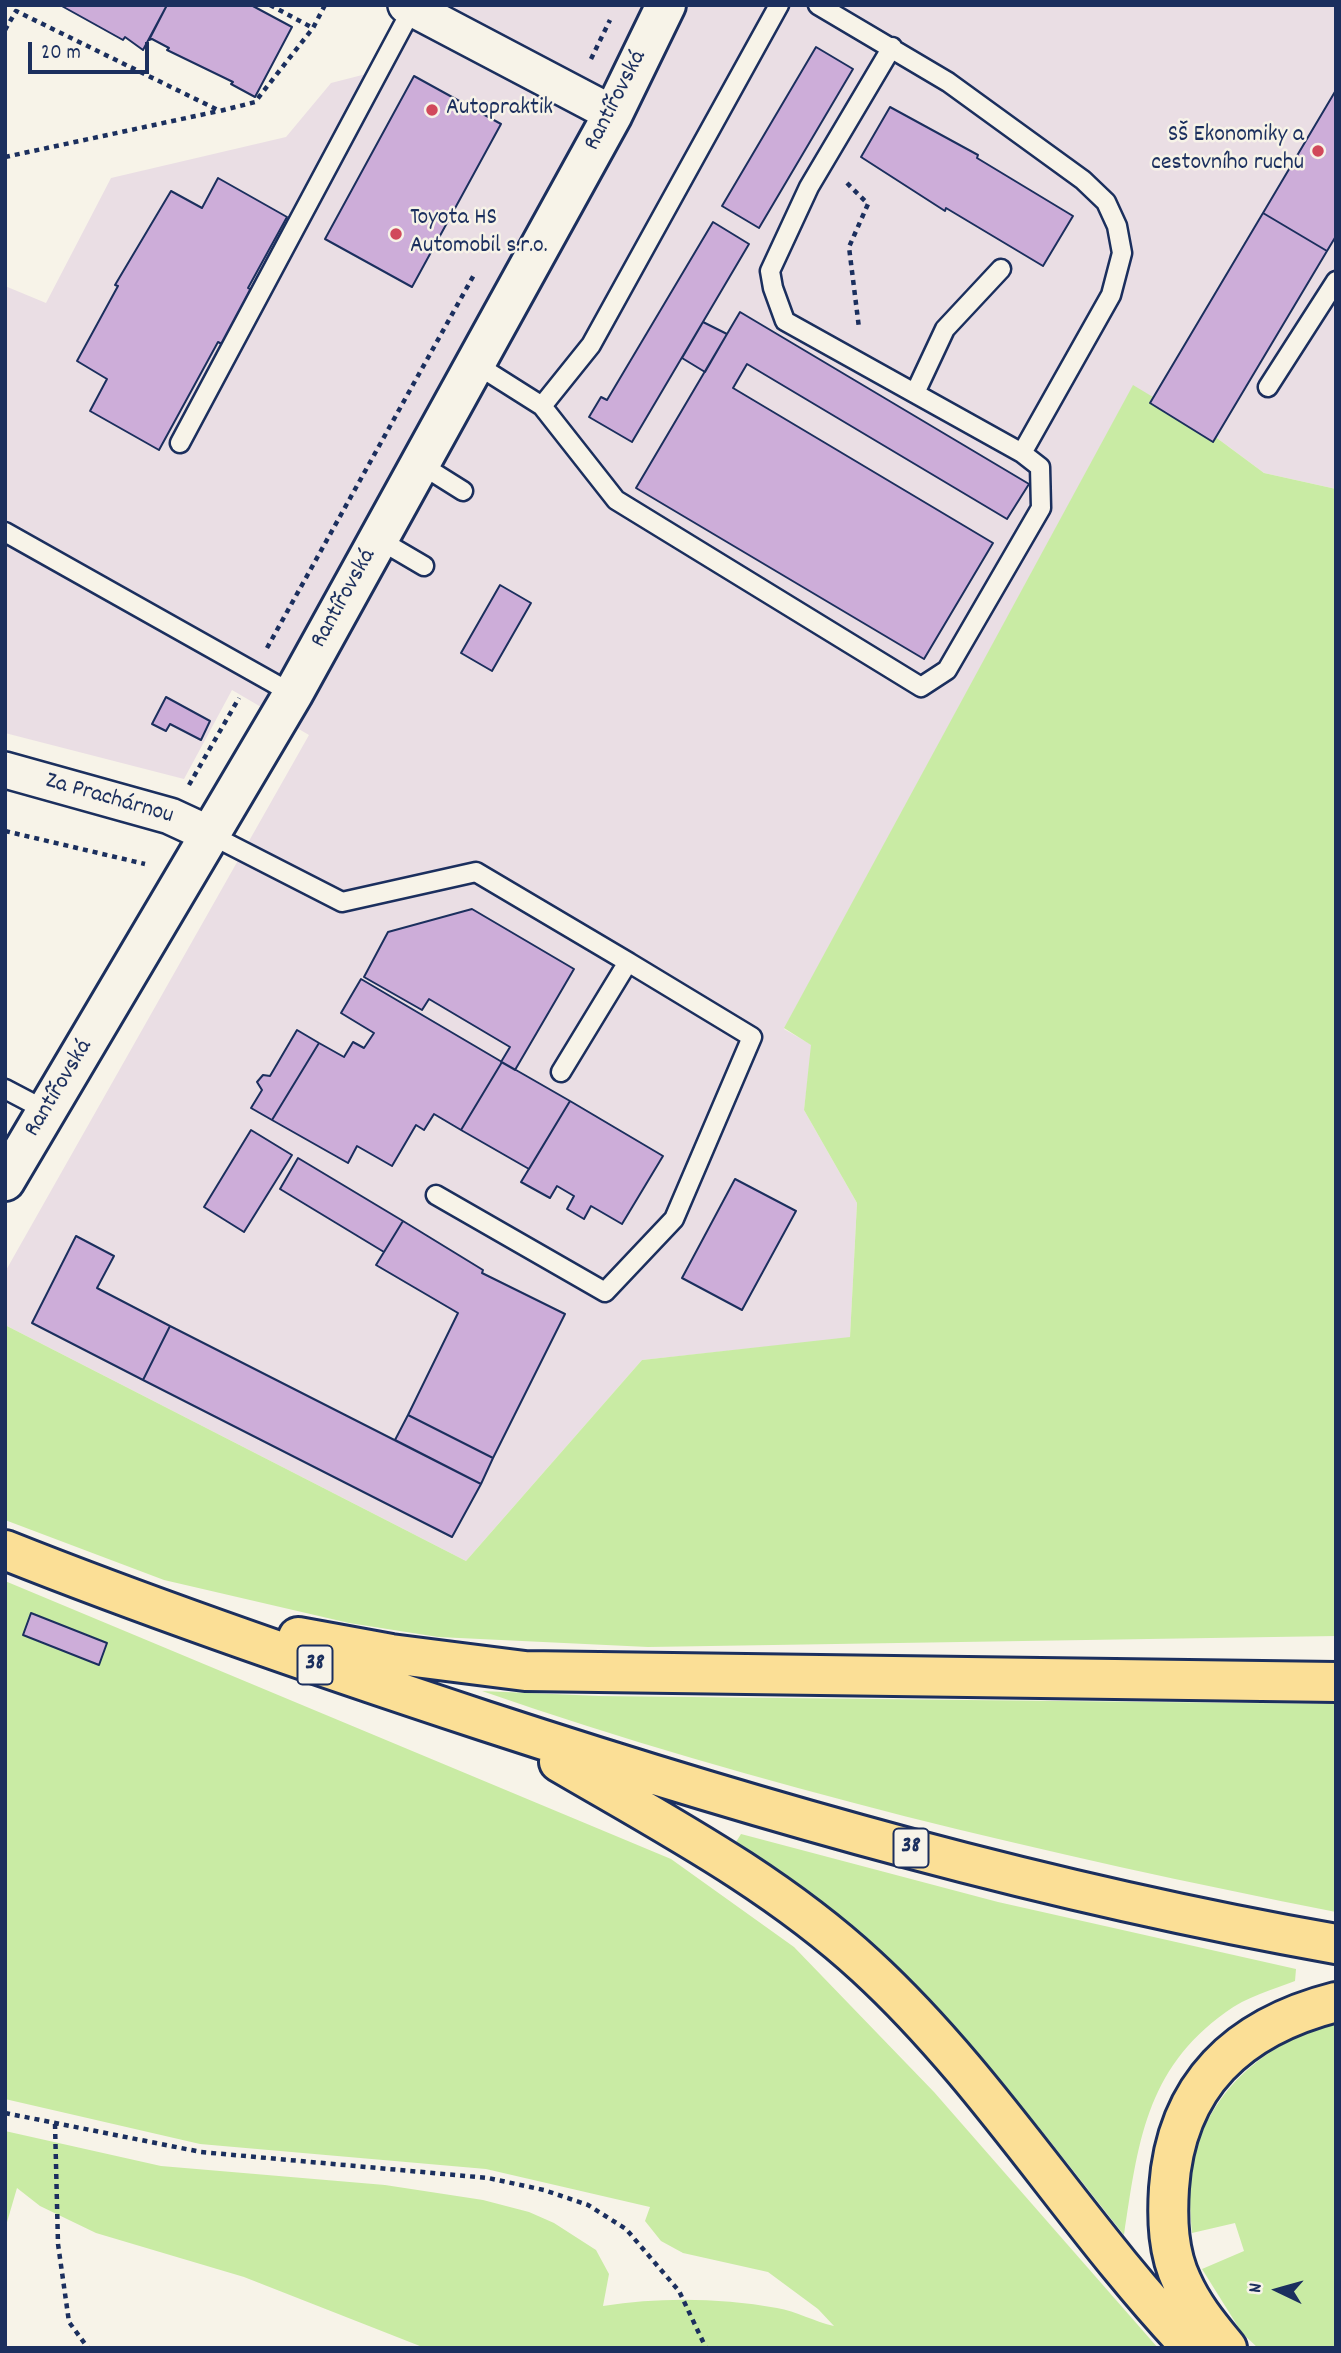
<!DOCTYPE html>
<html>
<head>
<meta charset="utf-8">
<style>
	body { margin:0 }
	#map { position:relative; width:1341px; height:2353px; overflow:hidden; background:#f7f3e8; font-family:Dekko,sans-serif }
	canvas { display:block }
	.frame { position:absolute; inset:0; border:7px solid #1b2f5e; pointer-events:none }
	.north { position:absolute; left:1243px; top:2255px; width:70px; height:70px; -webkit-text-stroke:5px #f7f3e8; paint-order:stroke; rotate:275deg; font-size:19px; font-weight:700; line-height:28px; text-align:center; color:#1b2f5e }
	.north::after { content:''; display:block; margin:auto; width:24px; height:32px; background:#1b2f5e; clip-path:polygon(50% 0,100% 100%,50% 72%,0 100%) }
	.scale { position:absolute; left:28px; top:42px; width:121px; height:32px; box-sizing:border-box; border:4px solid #1b2f5e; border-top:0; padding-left:9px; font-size:21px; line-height:24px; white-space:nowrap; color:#1b2f5e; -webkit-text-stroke:5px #f7f3e8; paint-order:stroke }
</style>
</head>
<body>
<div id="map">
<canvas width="1341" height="2353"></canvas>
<div class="frame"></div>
<div class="north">N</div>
<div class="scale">20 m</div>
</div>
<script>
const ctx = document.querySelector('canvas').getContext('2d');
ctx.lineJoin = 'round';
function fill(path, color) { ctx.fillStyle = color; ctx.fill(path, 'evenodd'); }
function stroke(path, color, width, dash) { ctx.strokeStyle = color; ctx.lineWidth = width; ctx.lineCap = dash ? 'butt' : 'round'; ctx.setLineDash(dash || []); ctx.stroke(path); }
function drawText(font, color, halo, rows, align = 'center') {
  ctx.font = font + ' Dekko,sans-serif'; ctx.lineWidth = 5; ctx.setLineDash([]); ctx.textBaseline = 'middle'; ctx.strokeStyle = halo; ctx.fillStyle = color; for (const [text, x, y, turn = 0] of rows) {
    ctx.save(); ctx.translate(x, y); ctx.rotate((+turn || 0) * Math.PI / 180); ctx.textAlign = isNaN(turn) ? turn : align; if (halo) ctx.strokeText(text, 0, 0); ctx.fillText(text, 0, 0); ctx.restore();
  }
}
fill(new Path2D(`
	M410 5H1336V489L1264 473 1198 424 1133 386 784 1029 812 1045 804 1110 857 1203 850 1338 642 1360 466 1561 5 1325V1272L309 735 232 690 184 779 5 733V286L46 303 111 178 286 137 331 83 374 72Z`), '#eadee4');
fill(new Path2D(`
	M1133 385 1198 424 1264 473 1336 489V1636L648 1647 438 1637 349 1623 164 1580 5 1520V1325L466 1561 642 1360 850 1337 857 1203 804 1110 811 1045 784 1028Z
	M5 1581 671 1859 794 1947 934 2092 1158 2348H425L244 2277 96 2233 40 2206 17 2188 5 2229V2131L161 2166 385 2185 483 2200 529 2212 554 2223 596 2250 609 2274 603 2306C661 2297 719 2298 777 2308 796 2311 815 2322 834 2326L818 2309 768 2272 683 2253 661 2241 645 2221 650 2207 486 2169 200 2144 5 2099Z
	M482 1691 599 1696 1336 1704V1912C1048 1855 759 1787 482 1691Z
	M741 1834 998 1902 1296 1969 1295 1981C1272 1990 1246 1997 1226 2012 1145 2070 1138 2144 1124 2235 1009 2089 898 1940 736 1842Z
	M1336 2024V2348H1258L1242 2333 1202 2269 1244 2251 1235 2223 1192 2233C1190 2212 1189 2190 1192 2168 1204 2095 1266 2040 1336 2024Z`), '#c9eba4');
const building = new Path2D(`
	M60 5H167L143 50 125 37 123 40Z
	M167 5H251L292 27 255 97 231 84 233 82 167 50 169 48 152 39 149 40Z
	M816 47 853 69 759 228 722 206Z
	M414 76 501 124 412 287 325 239Z
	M1336 90V236L1327 251 1263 213Z
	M890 107 978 155 977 158 1073 216 1043 266 946 208 945 211 861 157Z
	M218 178 287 217 248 288 255 292 226 346 218 342 159 450 90 411 107 379 77 361 118 286 115 285 171 191 202 208Z
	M1263 213 1327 251 1213 442 1150 403Z
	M713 222 749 244 632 442 589 417 601 397 607 400Z
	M740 312 1029 484 1007 519 747 364 733 388 993 543 924 659 636 488Z
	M703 322 727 334 705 372 682 358Z
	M500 585 531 603 492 671 461 653Z
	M166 697 210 721 201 740 170 724 166 731 152 724Z
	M472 909 574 969 515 1070 501 1062 510 1047 429 999 422 1010 364 977 388 932Z
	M361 979 502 1062 461 1130 434 1114 424 1130 416 1125 392 1166 357 1146 348 1163 272 1120 319 1043 344 1057 353 1042 364 1048 374 1033 341 1013Z
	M297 1030 319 1043 272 1120 251 1108 262 1090 257 1082 263 1075 270 1076Z
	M502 1062 570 1101 529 1169 461 1130Z
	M570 1101 663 1156 622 1224 591 1206 584 1219 567 1209 574 1196 557 1186 550 1198 521 1182Z
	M251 1130 292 1155 244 1232 204 1207Z
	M298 1158 403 1221 384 1252 280 1189Z
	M735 1179 796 1211 742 1310 682 1278Z
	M403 1221 483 1270 482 1273 565 1314 493 1458 408 1415 458 1313 376 1265Z
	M76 1236 114 1256 97 1288 170 1326 143 1380 32 1323Z
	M170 1326 481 1484 452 1537 143 1380Z
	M408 1415 493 1458 481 1484 395 1440Z
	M31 1613 107 1643 99 1665 23 1635Z`);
fill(building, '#cdadd9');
stroke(building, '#1b2f5e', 2);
const service = new Path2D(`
	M818 5 948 82 1083 180 1106 202 1117 226 1122 253 1111 295 1022 453
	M474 363 542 406 616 500 921 687 947 670 1041 508 1040 467 1022 453 785 321 773 288 770 271 809 187 892 47
	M1268 387 1336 281
	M915 393 945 329 1001 269
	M542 406 591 345 779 5
	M180 443 412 9
	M420 464 463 491
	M5 532 293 694
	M378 539 424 566
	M211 835 342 902 476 872 628 962 561 1072
	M5 1089 47 1111
	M436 1195 605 1292 674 1219 752 1037 628 962`);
const minor = new Path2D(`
	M406 5 613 114
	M5 770 170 816 211 835`);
const tertiary = new Path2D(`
	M5 1181 293 694 613 114 666 5`);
const primary = new Path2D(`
	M5 1550C163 1613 324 1668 485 1721 763 1812 1047 1893 1336 1944
	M298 1637 391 1654 525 1671 1336 1682
	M559 1762C665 1824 775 1882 866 1966 990 2080 1076 2226 1192 2348
	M1227 2348C1210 2327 1193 2307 1182 2282 1168 2253 1167 2220 1169 2188 1176 2085 1238 2027 1336 2002`);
stroke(service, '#1b2f5e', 23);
stroke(minor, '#1b2f5e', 40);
stroke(tertiary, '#1b2f5e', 44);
stroke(primary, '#1b2f5e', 44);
stroke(new Path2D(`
	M270 5 313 28
	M5 30 16 11 220 111 255 102 313 28 325 5
	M591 59 610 20
	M5 157 219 111
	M847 183 868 204 849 247 859 328
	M267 648 475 273
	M189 785 239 698
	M5 831 145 864
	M5 2113 201 2152 488 2178 544 2190 588 2205 626 2229 679 2291 706 2348
	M55 2124 58 2244 69 2322 88 2348`), '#1b2f5e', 4.5, [5, 5]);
stroke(service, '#f7f3e8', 18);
stroke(minor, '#f7f3e8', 35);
stroke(tertiary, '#f7f3e8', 38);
stroke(primary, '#fbdf96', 38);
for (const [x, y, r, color] of [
	[432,110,7,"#d1495b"],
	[1318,151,7,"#d1495b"],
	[396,234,7,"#d1495b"]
]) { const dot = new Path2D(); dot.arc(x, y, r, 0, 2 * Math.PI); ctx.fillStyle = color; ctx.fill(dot); stroke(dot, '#f7f3e8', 2.5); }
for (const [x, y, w] of [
	[315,1665,35],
	[911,1848,35]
]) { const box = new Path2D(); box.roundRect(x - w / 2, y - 19.5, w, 39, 5); ctx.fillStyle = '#f7f3e8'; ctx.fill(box); stroke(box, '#1b2f5e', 2); }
drawText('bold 23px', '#1b2f5e', null, [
	["38",315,1665],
	["38",911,1848]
]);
drawText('24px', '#1b2f5e', '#f7f3e8', [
	["Rantířovská",617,101,-63],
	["Rantířovská",345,599,-61],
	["Za Prachárnou",109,800,16],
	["Rantířovská",60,1089,-59]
]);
drawText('24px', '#1b2f5e', '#f7f3e8', [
	["Autopraktik",446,110],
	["SŠ Ekonomiky a",1304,137,"right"],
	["cestovního ruchu",1304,165,"right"],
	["Toyota HS",410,220],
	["Automobil s.r.o.",410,248]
], 'left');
</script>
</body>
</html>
